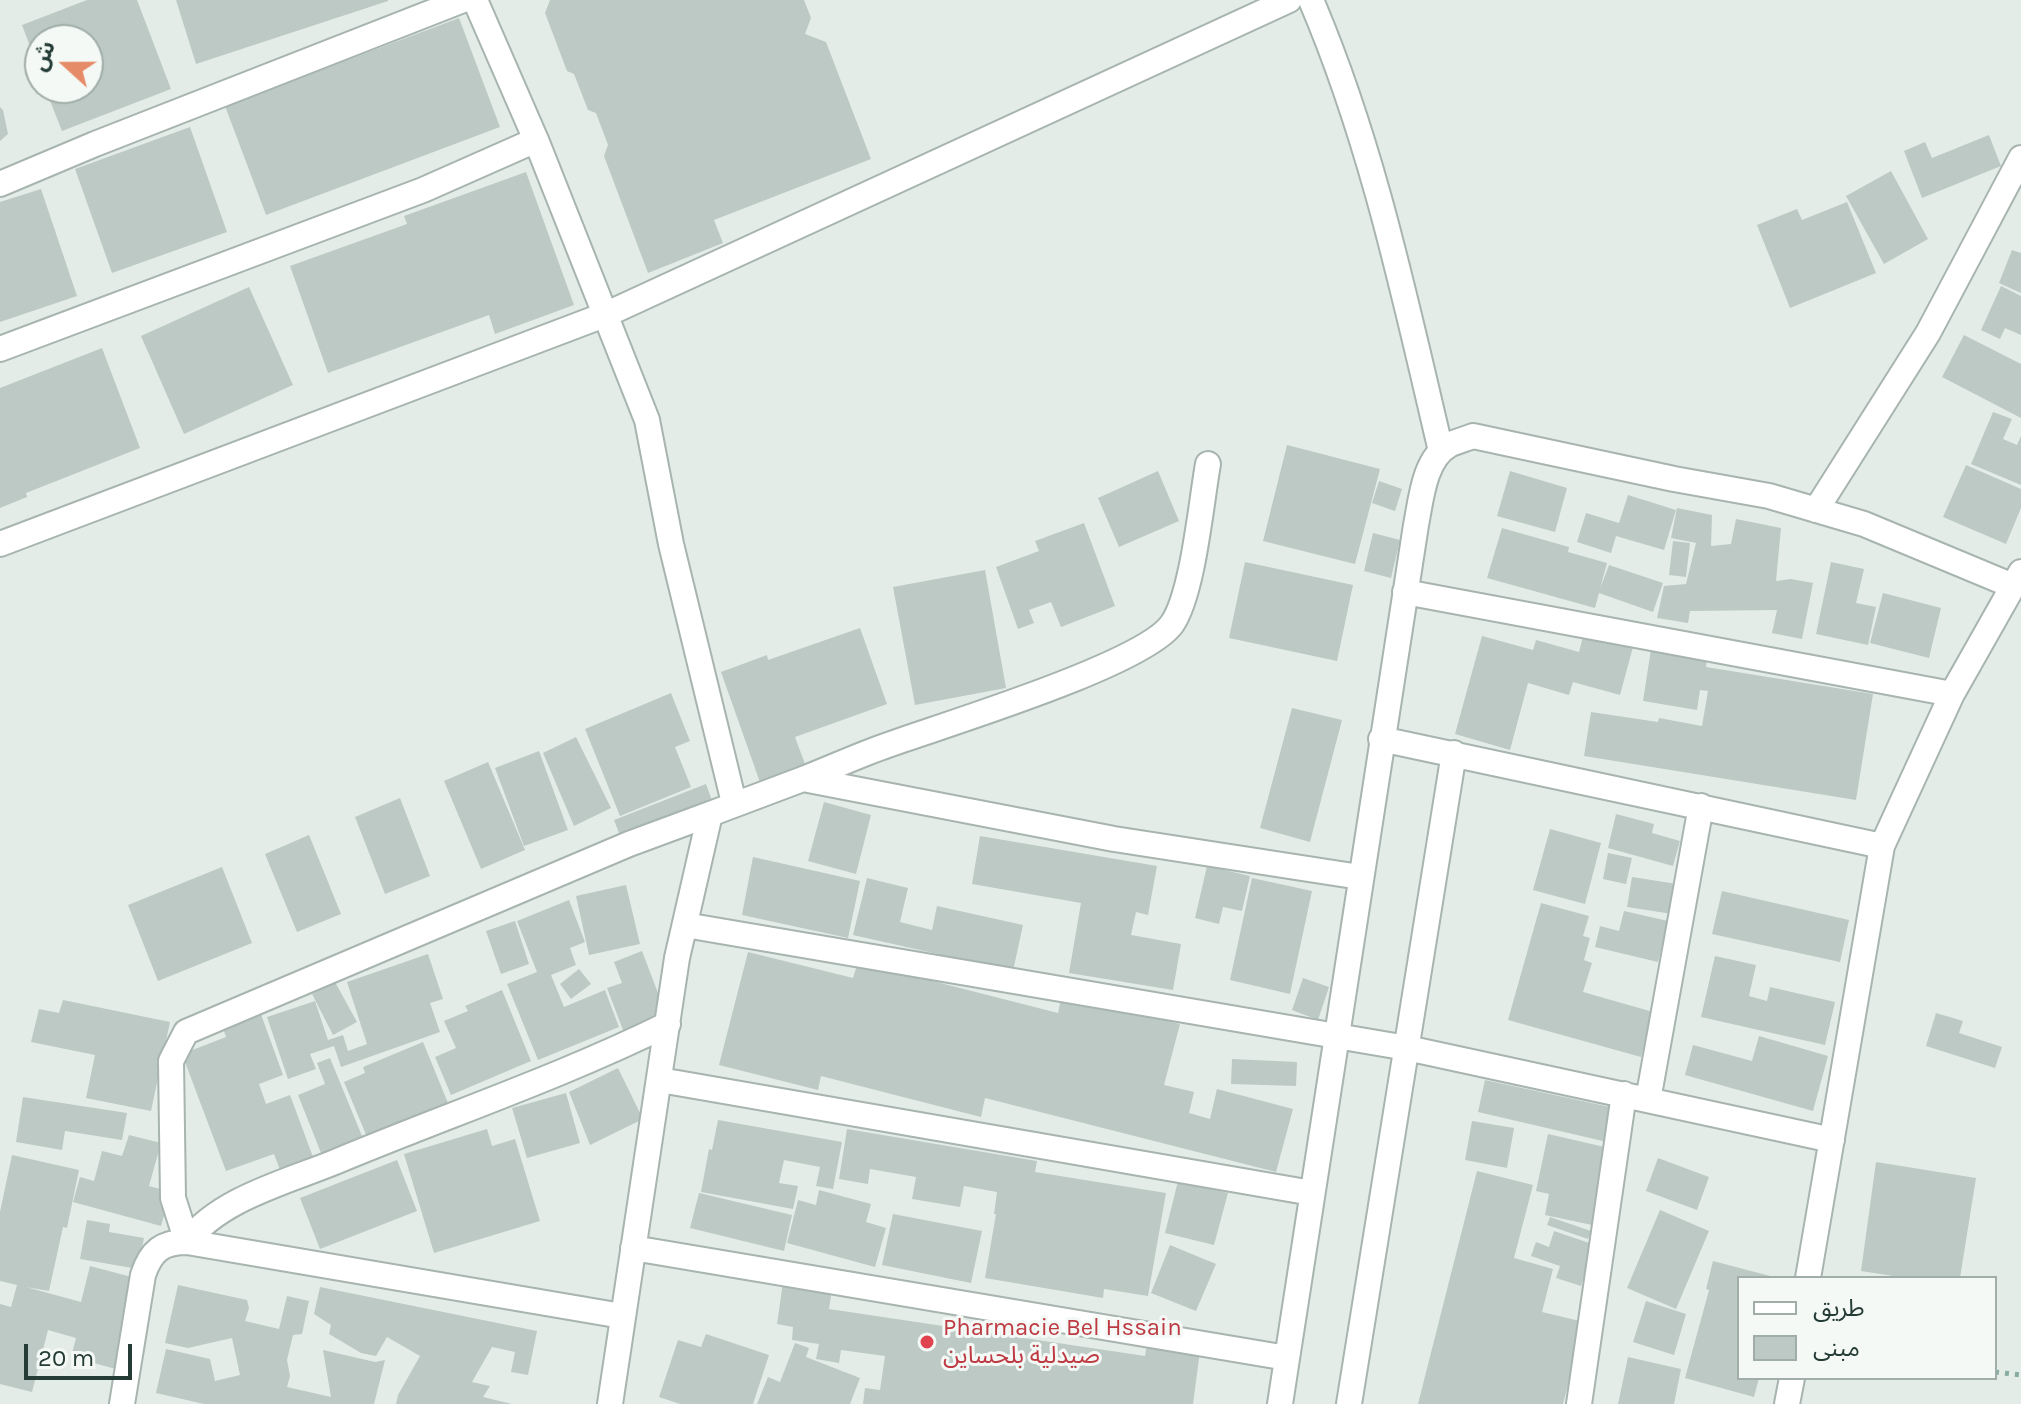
<!DOCTYPE html>
<html>
<head>
<meta charset="utf-8">
<style>
	body { margin:0 }
	#map { position:relative; width:2021px; height:1404px; overflow:hidden; background:#e4ece8; font-family:Karla,"Noto Sans Arabic",sans-serif }
	canvas { display:block }
	.legend { position:absolute; left:1737px; top:1276px; width:260px; height:104px; box-sizing:border-box; background:#f4f9f6; border:2px solid #a1ada9; margin:0; padding:10px 14px; list-style:none; font-size:24px; color:#253c36 }
	.legend li { display:flex; align-items:center; gap:16px; height:40px }
	.legend b { width:40px; border:2px solid #a1ada9 }
	.north { position:absolute; left:24px; top:24px; width:80px; height:80px; box-sizing:border-box; background:#f4f9f6; border:2px solid #a1ada9; border-radius:50%; rotate:291deg; font-size:22px; font-weight:700; line-height:32px; text-align:center; color:#253c36 }
	.north::after { content:''; display:block; margin:auto; width:28px; height:36px; background:#e68b68; clip-path:polygon(50% 0,100% 100%,50% 72%,0 100%) }
	.scale { position:absolute; left:24px; top:1344px; width:108px; height:36px; box-sizing:border-box; border:4px solid #253c36; border-top:0; padding-left:10px; font-size:24px; line-height:28px; white-space:nowrap; color:#253c36; -webkit-text-stroke:6px #f4f9f6; paint-order:stroke }
</style>
</head>
<body>
<div id="map">
<canvas width="2021" height="1404"></canvas>
<ul class="legend">
<li><b style="height:10px;background:#fff"></b>طريق</li>
<li><b style="height:22px;background:#bcc9c5"></b>مبنى</li>
</ul>
<div class="north">ش</div>
<div class="scale">20 m</div>
</div>
<script>
const ctx = document.querySelector('canvas').getContext('2d');
ctx.lineJoin = 'round';
function fill(path, color) { ctx.fillStyle = color; ctx.fill(path, 'evenodd'); }
function stroke(path, color, width, dash) { ctx.strokeStyle = color; ctx.lineWidth = width; ctx.lineCap = dash ? 'butt' : 'round'; ctx.setLineDash(dash || []); ctx.stroke(path); }
function drawText(font, color, halo, rows, align = 'center') {
  ctx.font = font + ' Karla,"Noto Sans Arabic",sans-serif'; ctx.lineWidth = 6; ctx.setLineDash([]); ctx.textBaseline = 'middle'; ctx.strokeStyle = halo; ctx.fillStyle = color; for (const [text, x, y, turn = 0] of rows) {
    ctx.save(); ctx.translate(x, y); ctx.rotate((+turn || 0) * Math.PI / 180); ctx.textAlign = isNaN(turn) ? turn : align; if (halo) ctx.strokeText(text, 0, 0); ctx.fillText(text, 0, 0); ctx.restore();
  }
}
fill(new Path2D(`
	M87 0H137L171 89 62 131 45 88H88V40H40V73L22 25Z
	M176 0H388V1L196 64Z
	M550 0H804L811 18 805 34 826 42 871 159 714 220 723 243 648 273 604 156 608 145 596 113 588 110 574 74 567 71 545 13Z
	M459 18 500 127 266 215 225 106Z
	M0 107 3 110 8 134 0 141Z
	M190 127 227 232 112 273 75 169Z
	M1989 135 2001 166 1922 198 1904 151 1925 142 1932 158Z
	M1891 171 1928 239 1884 264 1846 196Z
	M526 172 574 305 495 334 489 315 328 373 290 266 407 224 404 216Z
	M41 189 77 296 0 322V202Z
	M1847 202 1876 273 1790 308 1757 225 1797 209 1802 220Z
	M2012 250 2021 253V293L1999 283Z
	M2001 286 2021 296V335L2005 328 2000 339 1981 330Z
	M249 287 293 385 184 434 141 336Z
	M1964 335 2021 364V418L1942 377Z
	M102 348 140 448 26 493 27 497 0 508V388Z
	M1993 412 2012 419 2003 439 2017 445 2021 436V485L1971 464Z
	M1287 445 1380 469 1355 564 1263 541Z
	M1966 465 2021 489V508L2006 544 1943 517Z
	M1158 471 1179 521 1119 547 1098 498Z
	M1510 471 1567 488 1555 532 1497 516Z
	M1379 481 1402 489 1395 511 1372 503Z
	M1628 495 1676 510 1664 550 1616 536 1611 553 1577 542 1586 513 1619 523Z
	M1677 508 1712 515 1711 546 1731 544 1736 519 1781 528 1776 581 1791 579 1813 583 1802 639 1772 633 1777 610 1690 611 1688 623 1657 618 1664 586 1686 584 1696 543 1671 538Z
	M1084 523 1115 606 1061 627 1051 602 1029 610 1034 623 1018 629 996 567 1039 551 1035 541Z
	M1502 528 1569 547 1568 552 1607 563 1600 589 1609 565 1663 583 1653 612 1599 593 1595 608 1487 578Z
	M1373 533 1400 540 1391 578 1364 571Z
	M1673 541 1690 543 1686 577 1669 575Z
	M1245 562 1353 585 1337 661 1229 638Z
	M1831 562 1864 569 1856 603 1876 607 1868 645 1816 634Z
	M985 570 1006 688 915 705 893 587Z
	M1883 593 1941 608 1929 658 1870 643Z
	M860 628 887 704 795 737 808 772 762 788 721 672 767 655 768 660Z
	M1584 633 1633 647 1620 695 1573 682 1569 695 1528 683 1510 750 1455 734 1482 636 1533 650 1536 640 1579 652Z
	M1651 649 1707 658 1706 667 1873 694 1856 800 1584 756 1591 712 1658 722 1659 718 1702 726 1708 691 1700 690 1697 710 1643 701Z
	M671 693 690 741 675 747 691 787 620 816 585 729Z
	M1292 708 1342 720 1310 842 1260 828Z
	M576 737 611 808 574 826 543 753Z
	M539 751 568 830 524 846 495 768Z
	M488 762 525 850 481 869 444 781Z
	M706 784 714 806 622 841 614 820Z
	M400 798 430 876 385 894 355 817Z
	M824 802 871 815 856 874 808 861Z
	M1616 814 1654 824 1652 833 1680 841 1673 866 1608 848Z
	M1550 829 1601 843 1585 904 1533 890Z
	M309 835 341 914 297 932 265 854Z
	M980 836 1157 866 1148 915 1136 912 1131 935 1181 944 1173 990 1069 973 1081 903 972 884Z
	M1608 853 1632 858 1626 884 1603 879Z
	M753 857 860 881 848 938 742 915Z
	M1207 866 1250 876 1242 911 1223 907 1219 924 1195 918Z
	M222 867 252 943 158 981 128 905Z
	M1632 877 1677 884 1672 914 1627 907Z
	M867 878 908 888 900 922 932 930 937 906 1023 925 1013 971 853 935Z
	M1252 878 1312 891 1290 994 1230 980Z
	M626 885 640 944 589 955 576 896Z
	M1722 891 1849 920 1840 962 1712 934Z
	M569 900 585 942 570 948 576 965 551 975 564 1007 605 990 619 1027 538 1060 507 984 537 972 517 921Z
	M1541 903 1589 916 1583 936 1590 938 1584 960 1592 963 1583 992 1653 1012 1641 1057 1508 1020Z
	M1624 911 1668 921 1658 962 1595 947 1600 926 1619 931Z
	M515 921 529 964 501 974 486 931Z
	M642 951 666 1014 623 1030 607 988 622 983 614 962Z
	M748 952 853 978 858 962 1058 1013 1062 994 1180 1024 1164 1085 1194 1092 1189 1113 1210 1119 1217 1089 1293 1109 1276 1172 985 1098 981 1117 821 1076 818 1090 719 1065Z
	M428 954 443 999 430 1003 440 1032 341 1067 334 1046 310 1054 316 1069 288 1079 267 1017 315 1001 328 1040 343 1035 348 1051 367 1044 347 982Z
	M1715 956 1756 965 1749 996 1767 1001 1770 987 1835 1002 1825 1045 1701 1017Z
	M579 969 591 984 571 999 560 984Z
	M1303 978 1329 987 1318 1020 1292 1010Z
	M335 982 357 1022 333 1035 312 994Z
	M502 990 531 1061 451 1095 435 1057 456 1048 444 1021 468 1011 465 1006Z
	M63 1000 170 1022 151 1111 86 1098 95 1055 31 1042 39 1009 59 1013Z
	M258 1006 283 1075 259 1084 266 1104 290 1095 313 1157 280 1170 274 1154 226 1171 182 1054 226 1037 220 1019Z
	M1936 1013 1963 1021 1959 1033 2002 1047 1995 1068 1926 1046Z
	M1759 1036 1828 1056 1813 1111 1685 1075 1693 1045 1752 1061Z
	M423 1042 448 1103 367 1137 344 1082 365 1073 363 1067Z
	M330 1058 362 1136 321 1153 298 1095 325 1084 317 1063Z
	M1232 1059 1297 1062 1296 1086 1231 1084Z
	M618 1068 643 1119 590 1145 569 1092Z
	M1485 1080 1615 1108 1607 1142 1478 1112Z
	M566 1093 580 1143 527 1158 512 1108Z
	M23 1097 127 1113 122 1140 65 1131 62 1150 16 1142Z
	M718 1120 842 1142 833 1189 816 1186 820 1167 784 1160 779 1183 798 1186 793 1209 701 1192 709 1149 712 1150Z
	M1472 1121 1514 1128 1507 1168 1465 1160Z
	M487 1129 492 1146 515 1139 540 1221 434 1253 404 1154Z
	M847 1129 1037 1161 1035 1172 1166 1193 1148 1296 1104 1289 1103 1298 985 1278 996 1214H994L997 1192 964 1186 960 1207 912 1199 916 1177 870 1169 868 1184 839 1179Z
	M1548 1134 1609 1148 1592 1225 1545 1215 1549 1194 1536 1191Z
	M129 1135 161 1143 149 1186 171 1192 161 1226 73 1202 80 1177 94 1181 102 1151 122 1156Z
	M12 1155 79 1170 67 1228 63 1227 49 1291 26 1287 81 1302 90 1266 139 1279 116 1369 71 1357 76 1338 48 1330 32 1392 0 1384V1304L11 1307 17 1285 0 1281V1212Z
	M1658 1158 1709 1177 1697 1210 1646 1191Z
	M397 1160 417 1211 320 1249 300 1198Z
	M1876 1162 1976 1178 1960 1278H1906L1861 1271Z
	M1477 1171 1533 1185 1514 1258 1553 1269 1542 1312 1584 1322 1563 1404H1418Z
	M1178 1181 1228 1193 1214 1245 1165 1233Z
	M819 1190 871 1204 866 1222 886 1228 875 1267 787 1243 798 1200 816 1205Z
	M699 1193 792 1215 784 1251 690 1228Z
	M1660 1210 1709 1231 1676 1309 1627 1288Z
	M893 1214 982 1231 971 1283 882 1265Z
	M1550 1217 1591 1231 1588 1239 1547 1225Z
	M87 1220 110 1224 109 1232 144 1238 138 1269 80 1259Z
	M1554 1231 1595 1245 1581 1286 1556 1278 1560 1266 1531 1256 1536 1242 1549 1247Z
	M1170 1245 1216 1264 1196 1311 1151 1293Z
	M1713 1261 1774 1277 1739 1278V1378H1759L1754 1397 1685 1378 1709 1290 1706 1289Z
	M783 1282 832 1289 829 1309 1145 1356 1147 1343 1200 1351 1193 1404H863L865 1388 880 1390 885 1356 841 1350 839 1363 816 1359 819 1344 792 1340 793 1327 777 1324Z
	M178 1285 247 1300 249 1308 245 1321 279 1329 287 1296 309 1301 302 1334 293 1335 287 1360 290 1376 287 1387 331 1397 323 1350 375 1362 385 1360 374 1404H204L156 1393 166 1349 210 1359 215 1381 240 1375 232 1338 188 1348 165 1343Z
	M320 1287 537 1331 528 1375 511 1372 515 1352 492 1347 472 1382 490 1386 483 1397 512 1404H396L398 1395 420 1356 387 1337 376 1356 361 1353 329 1334 331 1325 314 1314Z
	M1646 1301 1686 1314 1674 1355 1633 1342Z
	M706 1334 769 1355 753 1404H680L659 1397 678 1340 701 1347Z
	M795 1343 809 1348 806 1357 860 1378 850 1404H757L768 1377 780 1382Z
	M1628 1357 1681 1369 1674 1404H1618Z`), '#bcc9c5');
const minor = new Path2D(`
	M1311 0C1373 145 1405 299 1441 451
	M536 140 647 420 671 544 734 803
	M0 184 95 144 463 0
	M0 349 423 190 536 140 475 0
	M1816 510 1928 333 2021 158
	M0 544 607 314 1289 0
	M1405 592 1952 694
	M1381 739 1882 846
	M803 779C831 768 859 755 888 745 943 725 1143 665 1172 624 1193 594 1201 503 1208 464
	M685 925 1407 1048 1832 1140
	M660 1080 1312 1193
	M1648 1100 1701 806
	M187 1242 173 1198 171 1061 186 1032 629 844 710 814
	M187 1242C219 1199 286 1182 335 1162 445 1116 561 1077 668 1024
	M633 1248 1287 1358
	M1808 1278 1882 846 1952 694 2021 572
	M122 1404 143 1275C151 1251 162 1242 187 1242L622 1316
	M610 1404 677 958 710 814 803 779 1114 839 1360 877
	M1280 1404 1416 525C1421 500 1424 459 1449 445 1457 441 1466 439 1473 436L1674 479 1769 496 1864 524 2013 586
	M1349 1404 1454 753
	M1579 1404 1624 1094
	M1787 1404 1792 1378`);
stroke(minor, '#a7b4af', 28);
stroke(new Path2D(`
	M1995 1372 2021 1375`), '#87ada2', 5, [4, 6]);
stroke(minor, '#fff', 24);
for (const [x, y, r, color] of [
	[927,1342,8,"#e0444e"]
]) { const dot = new Path2D(); dot.arc(x, y, r, 0, 2 * Math.PI); ctx.fillStyle = color; ctx.fill(dot); stroke(dot, '#f4f9f6', 3); }
drawText('24px', '#be3a42', '#f4f9f6', [
	["Pharmacie Bel Hssain",943,1328],
	["صيدلية بلحساين",943,1356]
], 'left');
</script>
</body>
</html>
